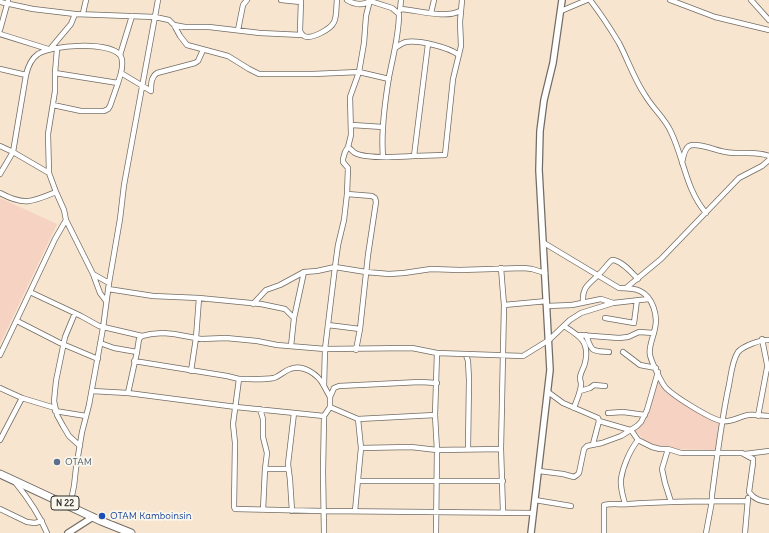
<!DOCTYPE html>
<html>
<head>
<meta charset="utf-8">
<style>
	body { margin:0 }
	canvas { display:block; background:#f7e5cf }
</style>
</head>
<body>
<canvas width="769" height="533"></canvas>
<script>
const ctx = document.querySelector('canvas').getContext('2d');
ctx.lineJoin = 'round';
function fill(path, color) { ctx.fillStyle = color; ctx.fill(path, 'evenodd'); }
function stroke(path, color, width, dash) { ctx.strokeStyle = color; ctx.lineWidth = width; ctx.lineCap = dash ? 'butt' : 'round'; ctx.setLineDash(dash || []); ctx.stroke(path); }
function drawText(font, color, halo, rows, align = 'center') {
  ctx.font = font + ' Delius,sans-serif'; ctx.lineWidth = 3.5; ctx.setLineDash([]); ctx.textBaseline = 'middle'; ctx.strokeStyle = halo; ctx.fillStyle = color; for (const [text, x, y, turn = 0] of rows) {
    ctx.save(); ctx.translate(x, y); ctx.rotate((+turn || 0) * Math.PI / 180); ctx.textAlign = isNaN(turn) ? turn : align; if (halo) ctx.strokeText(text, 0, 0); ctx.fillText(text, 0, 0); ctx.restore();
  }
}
fill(new Path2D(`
	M0 198 57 224 0 344Z
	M658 379 667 393 707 418 720 422 715 450 671 449 646 442 635 430 648 414Z`), '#f6d2c3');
const minor = new Path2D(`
	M281 0 301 2
	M301 0 300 31C301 33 302 35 304 36 311 40 331 29 334 22 337 16 336 7 337 0
	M347 0C355 5 362 6 370 1L392 8 399 14C399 35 393 56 389 77 385 101 381 133 383 157
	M590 0C600 13 610 28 619 43 628 60 634 79 645 95 653 109 665 118 671 132 684 159 686 190 706 213
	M670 0 715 17 769 30
	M751 0 769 20
	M0 2 33 9 75 14 155 17 169 20 174 25 180 36 187 45 228 56 249 69 259 74H313L359 72 389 79
	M400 9C418 10 445 19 460 11
	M400 10 401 0
	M561 11 587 0
	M83 13 86 0
	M431 13 434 0
	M174 25 185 27H209L260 33 302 35
	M0 30 8 1
	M238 30 243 5 247 0
	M0 34 48 49
	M428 44 414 156 445 155 453 79 461 46 460 22 462 0
	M395 48C398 46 402 43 406 42 419 40 448 47 459 55
	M50 49 71 24 75 14
	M57 49 55 73V91L48 134 49 173 56 192 64 210 66 220 93 274 100 293 106 301
	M120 55 132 16
	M0 69 26 75
	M55 73 118 83 121 73
	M53 105 81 111H104L108 109 110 106 118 83
	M352 125 383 127
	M0 146 13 152 49 173
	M348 147C351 149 353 152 355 153 367 159 400 157 414 156
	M682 163C683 158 684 149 689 146 697 142 717 151 726 152 740 155 755 150 769 156
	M0 174 13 152 26 75C28 66 31 59 38 54 52 45 108 41 120 55 124 60 122 68 121 73L151 91C151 84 151 77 157 73L195 63 198 61 203 50
	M0 193C24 206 32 202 56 192
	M347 194 372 196 375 198 376 202 368 255 360 329 356 350
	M544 243 619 288C626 288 634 288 640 291 653 297 658 316 655 328 654 336 648 347 650 355 651 361 662 384 666 388 675 397 709 418 721 421 731 423 738 417 748 415 754 414 762 416 769 416
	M501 268 504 305 501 449
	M93 274 109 283
	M626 288 661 259 739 178 762 166 769 160
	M108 289 153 296 199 298 261 304 285 309 294 318 291 346
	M30 292 81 316 99 326 142 336
	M583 302C582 286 589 285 599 274 604 270 607 264 612 260 621 260 631 272 638 279
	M253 304 266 290 280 285 304 272
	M504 305 547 301
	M547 306 572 305 601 299 613 303 649 299
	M75 313 65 337 56 381 54 401 57 415 63 426 69 436 80 446
	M294 318 304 272 317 271 335 267 366 272 389 274 404 273 431 269 460 270 524 268 532 269 545 273
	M605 318 634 323 637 300
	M17 321 60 343 98 359
	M328 325 360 329
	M564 326C580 336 590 342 585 363 584 368 580 373 580 378 580 380 581 382 581 384 581 392 576 401 574 408
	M579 335 619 338 628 337 639 332 654 333
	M586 335C592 352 591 351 609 352
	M762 339 768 369
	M100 343 114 348 137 352 139 339 142 336 151 334 163 333 174 334 201 339 226 338 257 341 277 345 325 349 412 348 437 353 523 356 549 340 570 320 581 313 613 303
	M137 352 128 393 236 407 324 416
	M623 352 640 365 656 368
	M0 355 55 239 66 220
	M466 355 468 361 469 380 468 449
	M134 361 227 376 239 379 233 424 235 443 234 507 235 509 323 511 533 513
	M191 371 196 338 199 298
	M239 379C250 379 263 380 274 378 280 376 284 371 290 369 303 364 318 374 324 386
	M0 388 22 398 55 408
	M92 391 128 393
	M580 391 590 388 594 385 605 386
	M548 392 563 403 598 418 599 421 593 444
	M330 397 334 388 339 386 420 382 437 383
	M330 407 358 419 361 448 355 511
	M260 409 263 419V437L267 453 265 469 263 510
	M55 411 86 416
	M608 413 623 412 645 415
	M435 415 437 353
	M758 416 767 368
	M358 419 435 415 437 450 436 533
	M599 421 630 430
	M631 430 638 440 652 447 660 449H668L681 453H742L753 459V463L749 492C754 499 760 501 769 502
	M0 440 22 398
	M361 448 411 447 437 450 501 449 503 512
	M668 449 662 469 665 483 671 502
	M745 454 769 451
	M265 469H288
	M539 471 563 474 574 477 577 475 579 473 584 449 587 446 602 443 621 436 637 426 641 422 647 410 658 372
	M359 481H503
	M15 482C28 498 39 514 47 533
	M535 500 571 506
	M625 504C623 496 620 488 621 479 623 466 630 450 638 440
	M70 505 74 486 76 468 82 432 89 405 103 328 109 283 120 219 124 185 158 0
	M0 509 27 522 35 523 42 521
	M292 511 290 480 288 464 294 413
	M324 533 323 472 324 416 330 407V397L324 386 325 349 335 267 338 245 344 220 347 194 348 168 343 162V159L345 152 348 147 351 135 350 97 359 72 364 43 366 16 370 0
	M604 533V505C613 503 621 505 629 504 669 501 708 501 748 501
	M706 533 712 501V495C717 458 721 422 729 385 731 375 732 361 738 352 743 346 762 339 769 340
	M745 533 748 498`);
const tertiary = new Path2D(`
	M68 533 93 517
	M531 533 550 370 539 170 540 131 544 100 553 63 562 0`);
const primary = new Path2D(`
	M0 474 101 521 131 533`);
stroke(minor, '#726c64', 6);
stroke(tertiary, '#726c64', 8);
stroke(primary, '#726c64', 9);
stroke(minor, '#fff', 4.5);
stroke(tertiary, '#fff', 5.5);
stroke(primary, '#fff', 7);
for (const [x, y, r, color] of [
	[57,462,4,"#5c6f8a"],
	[102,516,4,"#1a4fb4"]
]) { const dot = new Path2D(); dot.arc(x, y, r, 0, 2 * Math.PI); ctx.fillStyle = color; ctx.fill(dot); stroke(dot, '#fbf7ec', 1.5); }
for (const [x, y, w] of [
	[65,503,28]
]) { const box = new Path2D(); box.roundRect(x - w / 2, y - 7, w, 14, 3); ctx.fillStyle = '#fbf7ec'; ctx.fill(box); stroke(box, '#2b2b2b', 1); }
drawText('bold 9px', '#2b2b2b', null, [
	["N 22",65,503]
]);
drawText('10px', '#4e5e75', '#fbf7ec', [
	["OTAM",65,462]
], 'left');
drawText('10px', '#164399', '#fbf7ec', [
	["OTAM Kamboinsin",110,516]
], 'left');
</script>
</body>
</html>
